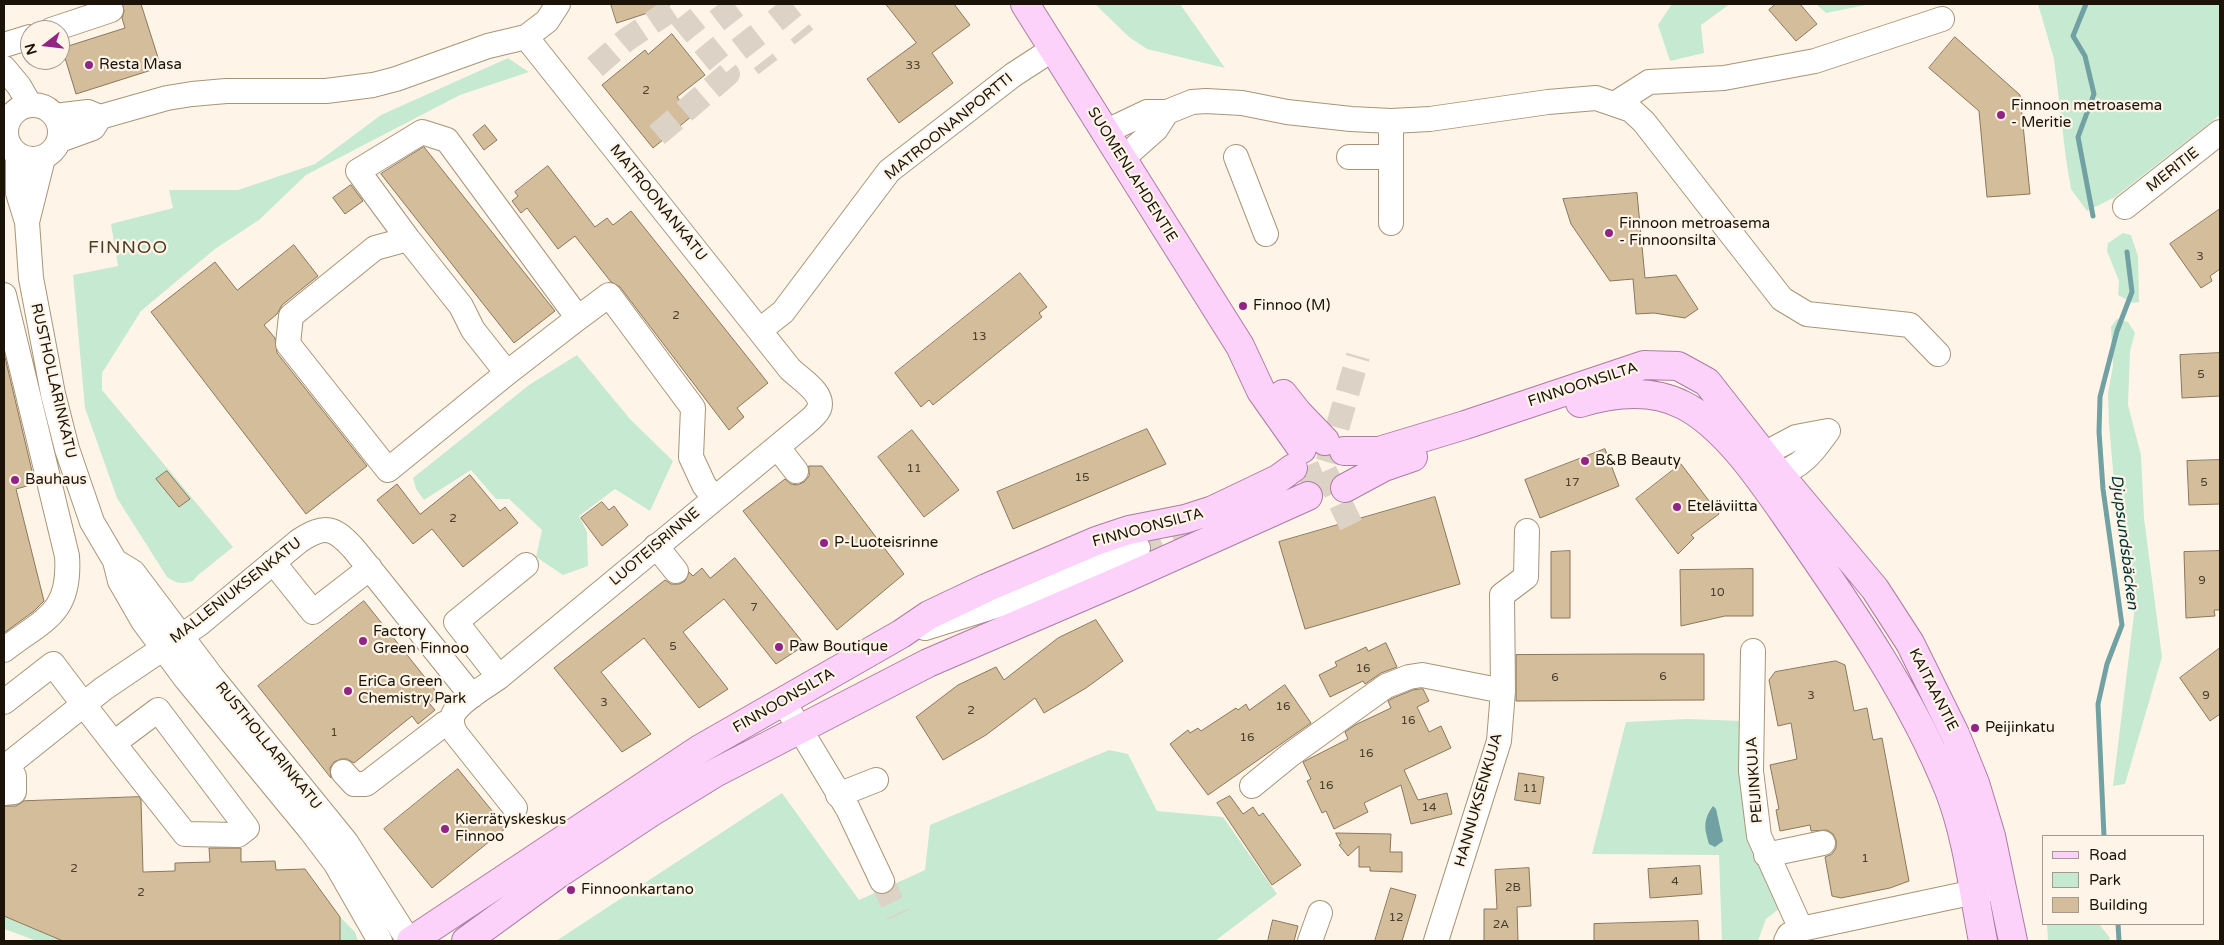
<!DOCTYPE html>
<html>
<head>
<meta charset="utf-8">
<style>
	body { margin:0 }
	#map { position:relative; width:2224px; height:945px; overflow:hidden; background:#fef5e8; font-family:"Varela Round",sans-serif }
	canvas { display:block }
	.frame { position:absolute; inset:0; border:5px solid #1b1308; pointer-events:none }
	.legend { position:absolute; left:2042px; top:835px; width:162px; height:90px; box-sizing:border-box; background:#fef5e8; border:1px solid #a39b8e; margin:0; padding:6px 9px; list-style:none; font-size:15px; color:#1b1308 }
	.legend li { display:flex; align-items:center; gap:10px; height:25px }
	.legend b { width:25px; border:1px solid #a39b8e }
	.north { position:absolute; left:20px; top:20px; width:50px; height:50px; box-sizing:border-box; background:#fef5e8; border:1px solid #a39b8e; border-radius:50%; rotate:254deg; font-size:14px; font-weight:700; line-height:20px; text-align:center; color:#1b1308 }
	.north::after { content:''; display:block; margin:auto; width:18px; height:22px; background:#922485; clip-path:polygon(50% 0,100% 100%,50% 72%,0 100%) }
</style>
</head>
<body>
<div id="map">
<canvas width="2224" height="945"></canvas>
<div class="frame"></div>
<ul class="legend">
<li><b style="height:6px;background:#fcd2fa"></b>Road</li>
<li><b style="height:14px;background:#c6e9d1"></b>Park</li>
<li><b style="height:14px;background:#d3bd9b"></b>Building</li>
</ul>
<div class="north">N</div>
</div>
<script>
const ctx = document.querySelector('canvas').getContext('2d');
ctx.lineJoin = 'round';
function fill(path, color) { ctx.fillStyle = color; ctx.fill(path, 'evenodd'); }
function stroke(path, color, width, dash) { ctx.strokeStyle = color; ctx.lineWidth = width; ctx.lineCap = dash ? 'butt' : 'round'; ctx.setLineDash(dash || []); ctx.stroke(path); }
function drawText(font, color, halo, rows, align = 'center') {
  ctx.font = font + ' "Varela Round",sans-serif'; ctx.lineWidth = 4.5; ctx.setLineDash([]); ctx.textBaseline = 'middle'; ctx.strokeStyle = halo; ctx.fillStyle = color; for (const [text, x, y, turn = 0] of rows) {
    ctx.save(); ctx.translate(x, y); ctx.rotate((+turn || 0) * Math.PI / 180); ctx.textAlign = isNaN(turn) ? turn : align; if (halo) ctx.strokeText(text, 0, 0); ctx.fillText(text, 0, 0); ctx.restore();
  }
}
fill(new Path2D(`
	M1095 4H1180L1225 68 1147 49 1129 37Z
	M1672 4H1730L1701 25 1704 53 1670 61 1658 25Z
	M1816 4H1871L1826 13Z
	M2038 4H2220V115L2115 197 2087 211 2071 189 2066 159 2054 59Z
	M508 58 529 72 460 95 306 175 259 220 215 249 141 311 102 373V390L233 547 197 576 193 581C182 584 177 584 167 577L117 498 85 408 73 275 118 266 111 224 173 208 169 190H238L315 164 381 115Z
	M2123 233 2131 235 2138 256 2139 302 2133 303 2118 295 2119 281 2107 251 2108 243Z
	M2117 319 2128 322 2135 333 2130 351 2128 405 2141 455 2144 518 2162 657 2125 784 2113 786 2135 606 2117 516 2109 424 2108 393 2113 366 2111 327Z
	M577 355 630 419 673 461 650 511 615 489 579 516 587 532 588 566 563 575 536 557 542 530 509 499H496L471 470 424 500 416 489 413 478 529 385Z
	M1687 719 1742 721 1780 908 1766 919 1758 941H1722L1719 855 1592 854 1626 722Z
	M1109 750 1128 754 1157 811 1223 817 1277 894 1215 941H556L782 793 859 900 925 870 930 825Z
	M4 916 63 941H37L7 930 4 929Z
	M340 917 355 932 358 941H340Z
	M2047 924H2099L2110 938 2109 941H2048Z`), '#c6e9d1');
fill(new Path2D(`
	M1713 806 1716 809 1723 841 1715 847 1709 844C1704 828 1703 820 1713 806Z`), '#71a1a2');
stroke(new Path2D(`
	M2086 4 2073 36 2085 56 2094 94 2078 137 2093 216
	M2104 836 2098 704 2107 664 2122 625 2103 489 2099 432 2100 397 2117 331 2132 292 2127 252
	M2118 924 2119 941`), '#71a1a2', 5);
const building = new Path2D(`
	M123 4H141L161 67 76 94 62 48 125 28 122 18 124 12Z
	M611 4H669V6L617 23Z
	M886 4H954L970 25 932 53 953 83 899 123 867 79 916 43Z
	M1776 4H1800L1817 24 1796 41 1769 10Z
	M672 34 705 75 677 97 692 116 653 148 602 85 645 50 648 54Z
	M1955 37 2020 95 2030 194 1987 197 1979 111 1929 68Z
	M485 125 497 140 484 150 473 135Z
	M424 147 555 311 514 343 381 174Z
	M548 166 595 227 607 218 613 225 631 211 768 383 737 408 744 417 729 430 620 287 611 282 575 236 558 249 527 208 521 213 512 201 518 196 515 192Z
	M351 185 363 201 345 214 333 198Z
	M1637 193 1645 278 1676 275 1698 309 1685 318 1654 313 1636 314 1633 279 1610 281 1571 224 1563 199Z
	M2220 209V269L2210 276 2212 281 2201 288 2170 244Z
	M294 245 318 276 282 305 277 314 264 325 275 338 277 353 367 466 306 514 151 312 215 262 237 290Z
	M1020 273 1047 307 1039 313 1042 317 933 405 929 400 921 407 895 373Z
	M4 353 32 471 24 473 27 486 16 489 44 601 34 611 4 633Z
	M2220 353V396L2182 398 2180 355Z
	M1147 429 1166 464 1013 529 997 492Z
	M912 430 959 490 924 517 878 457Z
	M1605 449 1619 486 1540 518 1525 480Z
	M2220 460V504L2189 505 2187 461Z
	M1681 464 1719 514 1691 535 1694 538 1678 554 1636 499Z
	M809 466H822L904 574 837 630 743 511 785 479 791 484 797 485 804 482 809 476Z
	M167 471 190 499 179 507 156 479Z
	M470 475 500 511 505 507 518 523 463 567 432 529 413 544 377 500 397 484 420 514Z
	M1435 497 1460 584 1305 629 1279 542Z
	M602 502 609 510 614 506 628 525 602 546 581 518Z
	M1570 551V618H1551V552Z
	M2220 551V610H2214L2215 616 2186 618 2184 552Z
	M735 558 805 645 776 664 724 599 683 632 728 689 699 708 644 638 601 672 651 734 622 752 554 668 665 580 671 584H679L685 581 689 572 693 576 702 568 710 578Z
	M1753 569V616H1725L1681 626 1680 570Z
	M364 601 439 695 429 703 435 710 418 724 412 716 354 763 347 759H341L334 762 330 768 331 778 258 686Z
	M1096 620 1123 661 1086 688 1044 713 1035 698 986 735 943 760 916 717 958 685 996 667 1004 680 1058 638Z
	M1386 643 1397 667 1381 673 1365 684 1363 681 1330 697 1319 675 1337 666 1335 662 1366 647 1368 651Z
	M2220 648V714L2210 721 2180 678Z
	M1634 654H1704V700L1516 701V655Z
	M1836 661 1845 665 1854 711 1867 708 1873 740 1882 738 1909 881 1890 888 1841 898 1832 896 1825 857 1832 854 1836 848V840L1833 834 1827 830 1811 831 1810 825 1780 831 1776 810 1779 809 1770 765 1797 759 1791 723 1778 726 1769 680 1775 672Z
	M1285 685 1311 723 1208 795 1170 744 1188 730 1190 733 1198 728 1201 731 1236 708 1238 710 1246 704 1249 710Z
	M1423 689 1429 701 1417 707 1429 732 1441 726 1451 748 1404 770 1418 800 1447 793 1452 814 1411 824 1401 785 1364 803 1368 812 1334 829 1326 811 1322 813 1307 781 1311 779 1303 762 1348 739 1345 732 1355 725 1391 708 1388 701 1393 698 1413 690Z
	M458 769 506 828 432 888 384 829Z
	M1519 773 1544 777 1540 804 1515 800Z
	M1230 796 1243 814 1253 807 1259 816 1263 813 1301 865 1272 885 1217 803Z
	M139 797 141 800 143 872 175 871V863L210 862 209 848H241V862L275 861 276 870 305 869 340 917V941H63L4 916V806H16L24 801Z
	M1336 833 1391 834 1390 852H1402V872L1370 871V867H1359V846L1348 856 1339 845 1341 844Z
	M1700 866 1702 894 1650 898 1648 869Z
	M1529 868 1531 906 1517 907 1518 941H1484V909H1497L1495 870Z
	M1391 888 1416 895 1402 941H1375Z
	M1273 920 1298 926 1294 941H1268Z
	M1698 921 1699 941H1594V924Z`);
fill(building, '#d3bd9b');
stroke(building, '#8b775a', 1);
stroke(new Path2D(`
	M719 4 768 67
	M777 4 804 37
	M595 67 626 40 680 4
	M657 135 728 74 674 8
	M1325 471 1352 527
	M1267 495 1325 471 1358 356
	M1138 548 1197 524
	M882 881 898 915`), '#dcd3c6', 24, [24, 12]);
const minor = new Path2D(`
	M51 30 111 10
	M4 45 30 37
	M4 68 19 86 30 105
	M1616 103 1649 82 1724 78 1815 61 1942 19
	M6 132a27 27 0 1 1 54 0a27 27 0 1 1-54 0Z
	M55 116 88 112 100 117
	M1105 132 1147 112H1167L1192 102 1206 101 1242 103 1287 112 1351 119 1391 121 1430 119 1548 102 1596 98 1631 110 1644 122 1782 299 1807 314 1910 325 1938 354
	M60 140 93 128 100 117 167 98 192 94 226 91H326L373 85 396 79 488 46 526 37 547 21 558 4
	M18 156V193L27 222 31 278 53 394 67 449 92 522 115 561 120 581 143 621 186 679 311 831 336 864 380 941
	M1236 157 1266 234
	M1349 157H1391
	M1122 159 1156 129 1167 112
	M2125 207 2220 132
	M27 222 43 158
	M1391 223V121
	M408 239 358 171 422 132 447 140 578 318 507 373 388 470 288 344 291 316 375 248 408 239 461 306 473 330 507 373
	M4 295 67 556C71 614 44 619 4 650
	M578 318 609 295 693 408 691 457 704 485 714 498
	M760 330 783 312 889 171 1013 75 1053 49
	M1828 431C1807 460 1796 473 1759 477L1764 454 1796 437Z
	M778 448 796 471
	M656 546 676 571
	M115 561 133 572 212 677 346 842 409 941
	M273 562 313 612 370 568
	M925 628 1008 602 1138 548
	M1753 651 1751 771 1759 836 1801 929
	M499 677 456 622 526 565
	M783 701 848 809 882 881
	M4 702 53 664C96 722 141 778 185 834L238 835 247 828 158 710 114 743
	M4 768 103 689 199 624 299 541C325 524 334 527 354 549L472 696
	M343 772 354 784H366L444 724 452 720
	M1252 786 1290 755 1386 686 1409 677 1422 675 1503 691
	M4 793 14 792V776L7 766
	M838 795 876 780
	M515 808 456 734C453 729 450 721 453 715 459 701 487 686 499 677L805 424C810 420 816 415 819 409 825 393 800 379 790 369L526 37
	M1766 855 1823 843
	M1310 941 1320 913
	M1436 941 1499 741 1503 691 1502 595 1526 577 1527 531
	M1786 941 1789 935 1801 929 2003 886`);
const major = new Path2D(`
	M1025 4 1240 346 1261 391 1302 449
	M1283 394 1298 413 1325 441
	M1580 403C1613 393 1650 388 1683 405 1729 428 1769 492 1798 533 1854 614 1912 698 1949 790 1968 839 1973 891 1983 941
	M1344 451H1379L1465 425 1644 365 1678 366 1707 382 1780 475 1875 589 1910 643 1956 736 1975 783 1991 836 2013 941
	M1345 488 1384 467 1413 457
	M411 941 700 749 901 634 929 615 986 588 1096 541 1129 530 1185 519 1213 510 1278 479 1293 468
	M466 941 558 874 650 813 715 773 928 663 1128 577 1308 496`);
stroke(minor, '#a99576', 26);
stroke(major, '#ac7ca3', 30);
stroke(minor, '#fff', 24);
stroke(major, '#fcd2fa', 28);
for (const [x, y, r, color] of [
	[89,65,5,"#922485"],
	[2001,115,5,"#922485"],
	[1609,233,5,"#922485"],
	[1243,306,5,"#922485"],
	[1585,461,5,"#922485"],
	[15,480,5,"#922485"],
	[1677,507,5,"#922485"],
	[824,543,5,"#922485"],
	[363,641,5,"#922485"],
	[779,647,5,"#922485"],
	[348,691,5,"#922485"],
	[1975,728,5,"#922485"],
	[445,829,5,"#922485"],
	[571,890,5,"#922485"]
]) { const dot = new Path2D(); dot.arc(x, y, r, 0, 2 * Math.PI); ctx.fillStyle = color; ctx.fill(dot); stroke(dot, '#fef5e8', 2); }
drawText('12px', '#493e2d', null, [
	["33",913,66],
	["2",646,91],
	["3",2200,257],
	["2",676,316],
	["13",979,337],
	["5",2201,375],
	["11",914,469],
	["15",1082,478],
	["17",1572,483],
	["5",2204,483],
	["2",453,519],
	["9",2202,581],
	["10",1717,593],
	["7",754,608],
	["5",673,647],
	["16",1363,669],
	["6",1663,677],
	["6",1555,678],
	["3",1811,696],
	["9",2206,696],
	["3",604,703],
	["16",1283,707],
	["2",971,711],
	["16",1408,721],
	["1",334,733],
	["16",1247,738],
	["16",1366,754],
	["16",1326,786],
	["11",1530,789],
	["14",1429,808],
	["1",1865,859],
	["2",74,869],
	["4",1675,882],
	["2B",1513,888],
	["2",141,893],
	["12",1396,918],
	["2A",1501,925]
]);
drawText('15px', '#1b1308', '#fef5e8', [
	["Resta Masa",99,65],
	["Finnoon metroasema",2011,106],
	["- Meritie",2011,123],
	["Finnoon metroasema",1619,224],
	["- Finnoonsilta",1619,241],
	["Finnoo (M)",1253,306],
	["B&B Beauty",1595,461],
	["Bauhaus",25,480],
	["Eteläviitta",1687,507],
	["P-Luoteisrinne",834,543],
	["Factory",373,632],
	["Green Finnoo",373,649],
	["Paw Boutique",789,647],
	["EriCa Green",358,682],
	["Chemistry Park",358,699],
	["Peijinkatu",1985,728],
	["Kierrätyskeskus",455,820],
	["Finnoo",455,837],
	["Finnoonkartano",581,890]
], 'left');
drawText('15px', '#1b1308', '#fef5e8', [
	["MATROONANPORTTI",949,127,-39],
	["MERITIE",2173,170,-38],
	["SUOMENLAHDENTIE",1132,175,58],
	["MATROONANKATU",658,203,51],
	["RUSTHOLLARINKATU",53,381,77],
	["FINNOONSILTA",1583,385,-18],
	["FINNOONSILTA",1148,528,-15],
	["LUOTEISRINNE",655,547,-40],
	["MALLENIUKSENKATU",236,591,-38],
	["KAITAANTIE",1933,690,63],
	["FINNOONSILTA",784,701,-30],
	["RUSTHOLLARINKATU",268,746,51],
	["PEIJINKUJA",1755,780,-94],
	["HANNUKSENKUJA",1479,800,-74]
]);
drawText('italic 16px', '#013334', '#fef5e8', [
	["Djupsundsbäcken",2124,542,83]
]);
ctx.letterSpacing = '1px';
drawText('18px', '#4e3c20', '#fef5e8', [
	["FINNOO",128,248]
]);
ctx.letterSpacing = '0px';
</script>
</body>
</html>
